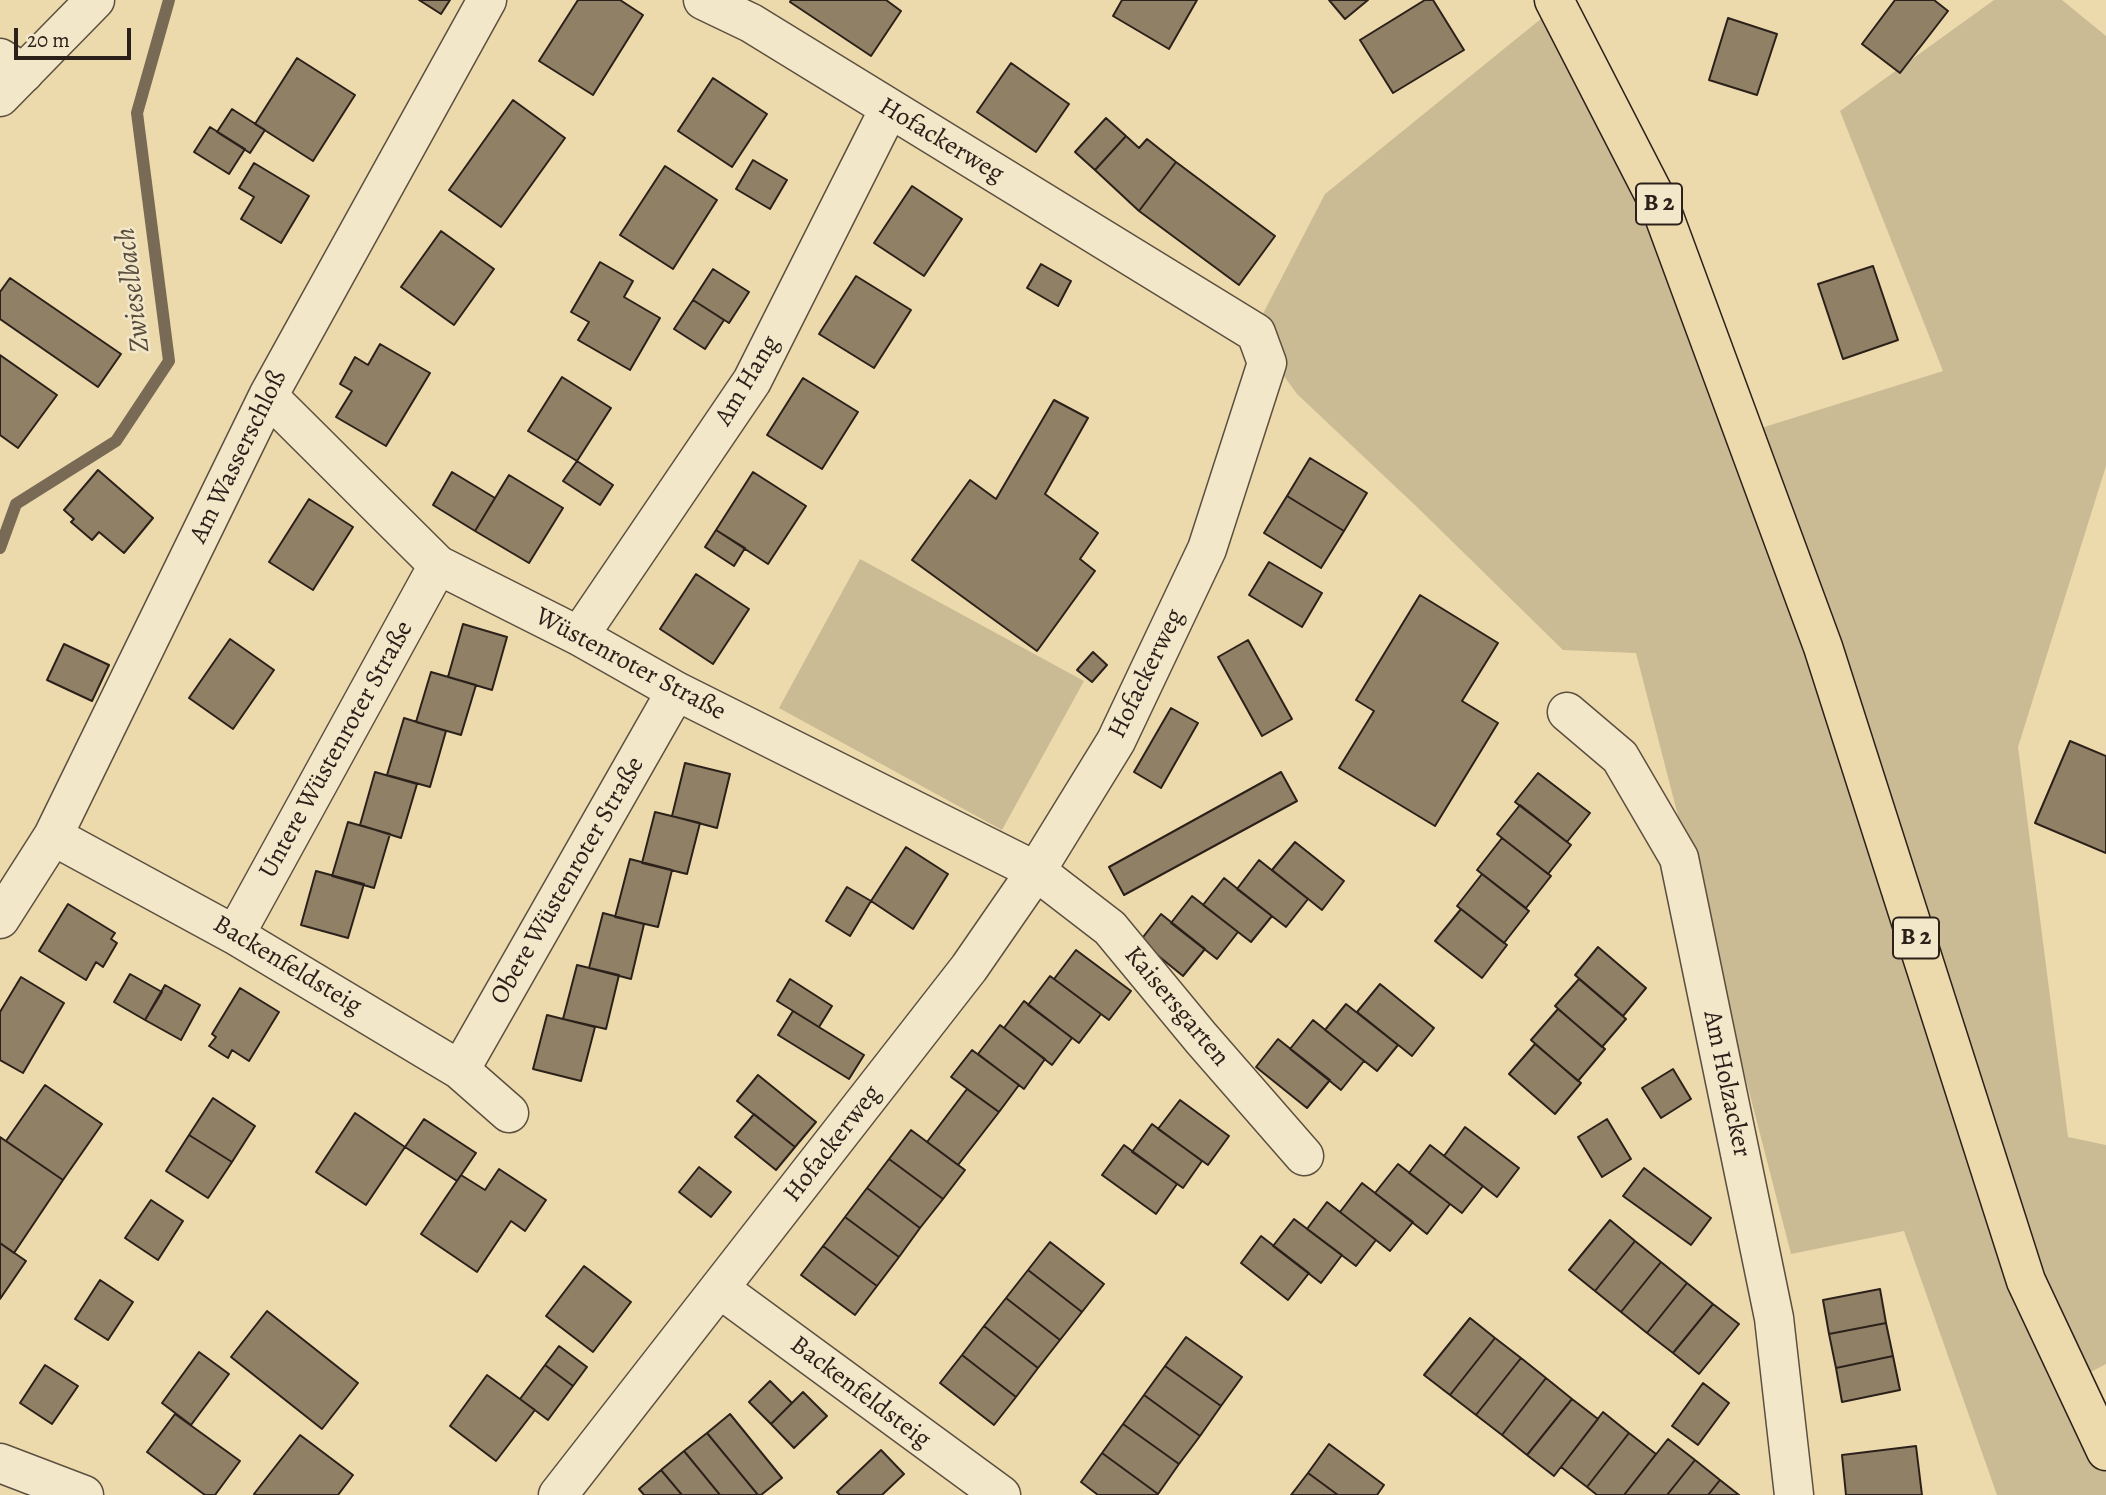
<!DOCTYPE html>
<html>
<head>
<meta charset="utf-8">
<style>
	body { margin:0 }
	#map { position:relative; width:2106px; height:1495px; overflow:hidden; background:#ecdaad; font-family:Alegreya,serif }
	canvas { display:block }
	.scale { position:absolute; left:14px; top:28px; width:117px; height:32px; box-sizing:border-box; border:4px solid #2c211a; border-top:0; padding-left:9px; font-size:21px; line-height:24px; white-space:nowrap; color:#2c211a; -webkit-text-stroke:5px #f3e7ca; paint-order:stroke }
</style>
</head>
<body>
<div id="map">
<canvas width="2106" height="1495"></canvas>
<div class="scale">20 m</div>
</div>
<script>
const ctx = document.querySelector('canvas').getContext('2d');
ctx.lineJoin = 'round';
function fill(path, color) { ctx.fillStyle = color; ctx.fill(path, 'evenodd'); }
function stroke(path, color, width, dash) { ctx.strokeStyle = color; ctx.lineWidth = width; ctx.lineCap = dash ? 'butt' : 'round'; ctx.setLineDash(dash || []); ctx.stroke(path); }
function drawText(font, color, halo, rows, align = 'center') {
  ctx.font = font + ' Alegreya,serif'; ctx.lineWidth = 5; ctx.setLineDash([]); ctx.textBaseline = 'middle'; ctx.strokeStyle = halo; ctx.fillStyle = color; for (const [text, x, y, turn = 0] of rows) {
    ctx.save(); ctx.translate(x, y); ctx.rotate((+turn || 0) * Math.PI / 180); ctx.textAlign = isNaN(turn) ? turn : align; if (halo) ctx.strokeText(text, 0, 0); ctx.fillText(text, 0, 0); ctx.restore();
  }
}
fill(new Path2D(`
	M1994 0H2062L2106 36V466L2018 747 2068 1137 2106 1145V1364L2062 1387 2106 1468V1495H1997L1904 1231 1791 1254 1636 653 1563 650 1418 508 1297 394 1253 333 1325 194 1563 1 1758 429 1943 371 1840 111Z
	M860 559 1084 681 1002 830 779 708Z`), '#cbbb94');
stroke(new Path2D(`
	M0 548 16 504 116 441 169 361 137 113 169 0`), '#786a54', 12);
const building = new Path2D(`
	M419 0H450L441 14Z
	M578 0H620L643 15 593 95 539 61Z
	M791 0H886L901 11 871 56 790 2Z
	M1122 0H1197L1169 49 1113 16Z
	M1329 0H1368L1345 19Z
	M1425 0H1433L1464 50 1393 93 1360 40Z
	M1895 0H1934L1948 11 1900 73 1862 44Z
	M1728 18 1777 34 1757 95 1709 80Z
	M297 58 355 95 313 161 255 124Z
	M1011 63 1069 104 1036 152 977 112Z
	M713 78 767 114 732 167 678 131Z
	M513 100 565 138 501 227 449 190Z
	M232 109 265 130 250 153 217 132Z
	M1106 118 1126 136 1095 170 1075 152Z
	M210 127 245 149 229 174 194 152Z
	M1126 136 1139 148 1147 139 1176 162 1139 211 1095 170Z
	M753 160 787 180 770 209 736 189Z
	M1176 162 1275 236 1239 285 1139 211Z
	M254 163 309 196 281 243 241 219 254 197 239 188Z
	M665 166 717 200 673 269 620 235Z
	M912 186 962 219 924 276 874 243Z
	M441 231 494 269 454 325 401 287Z
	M600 262 633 281 624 297 660 318 630 370 578 340 589 322 571 312Z
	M1041 264 1071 281 1058 306 1027 288Z
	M1873 266 1898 340 1843 359 1818 284Z
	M713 269 749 292 729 323 693 300Z
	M856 276 911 310 874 368 819 334Z
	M10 278 121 354 98 387 0 319V292Z
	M693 300 724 320 705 349 674 329Z
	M380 344 430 373 386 446 336 417 352 391 340 384 355 357 368 365Z
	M0 355 57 395 18 448 0 435Z
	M562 377 611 408 577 461 528 431Z
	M803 378 858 412 822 469 767 435Z
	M1054 400 1088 418 1045 494 1098 533 1080 559 1095 571 1037 651 912 560 970 480 996 499Z
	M1310 458 1367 493 1344 531 1287 496Z
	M577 461 613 485 600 505 563 481Z
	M98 470 153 518 124 553 99 532 92 540 71 522 74 519 64 510Z
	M452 472 495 498 475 531 433 505Z
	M753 472 806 506 768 564 716 530Z
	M509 475 563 508 529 563 475 531Z
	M1287 496 1344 531 1321 568 1264 533Z
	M309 499 353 527 313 590 269 562Z
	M716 530 745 548 734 566 705 547Z
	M1269 562 1322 593 1302 627 1249 595Z
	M696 574 749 609 713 664 660 629Z
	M1420 595 1498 643 1462 701 1498 723 1435 826 1339 768 1374 711 1356 700Z
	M463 624 507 637 492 690 448 677Z
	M230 639 274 670 233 729 189 698Z
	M1248 640 1292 719 1262 736 1218 657Z
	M64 644 109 665 92 701 47 680Z
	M1093 652 1107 665 1092 682 1077 670Z
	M431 672 476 685 461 735 416 722Z
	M1171 708 1198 723 1161 788 1134 772Z
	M404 718 446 731 430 787 387 775Z
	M2070 741 2106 756V853L2035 823Z
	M685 763 730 774 717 828 672 816Z
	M375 772 417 784 401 838 360 825Z
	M1281 772 1297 801 1124 895 1109 867Z
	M1538 773 1590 813 1567 842 1515 802Z
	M1520 805 1571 845 1548 874 1497 834Z
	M655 812 700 823 687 874 642 863Z
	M348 822 390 834 374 888 332 876Z
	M1502 838 1551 876 1526 908 1477 870Z
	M1295 842 1344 881 1322 910 1272 870Z
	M906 847 948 874 913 929 871 901Z
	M630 859 672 870 658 927 615 917Z
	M1259 860 1308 899 1286 927 1237 889Z
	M316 871 364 884 348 938 301 925Z
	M1482 874 1529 911 1504 943 1457 906Z
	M1224 878 1272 916 1251 942 1203 905Z
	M847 887 871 901 850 936 826 921Z
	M1192 896 1238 932 1217 959 1171 923Z
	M68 904 115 933 111 939 117 943 103 967 96 962 86 980 39 951Z
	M1461 909 1507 945 1482 978 1435 941Z
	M603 913 644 924 631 979 589 968Z
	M1161 914 1205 949 1183 976 1140 941Z
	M1598 947 1646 988 1623 1016 1575 975Z
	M1076 950 1131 991 1109 1020 1054 979Z
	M577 965 619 975 606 1029 563 1019Z
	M130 974 162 992 145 1020 114 1002Z
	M1050 976 1101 1014 1079 1043 1028 1005Z
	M21 977 64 1003 23 1073 0 1060V1012Z
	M790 979 832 1006 819 1027 777 1001Z
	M1579 979 1626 1019 1602 1047 1555 1006Z
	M1380 984 1434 1028 1412 1056 1357 1012Z
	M165 985 200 1005 181 1040 145 1020Z
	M240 988 279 1012 249 1061 232 1050 228 1058 209 1046 216 1037 212 1034Z
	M1024 1001 1072 1038 1052 1065 1004 1028Z
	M1346 1004 1398 1045 1377 1071 1325 1030Z
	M1558 1009 1605 1049 1578 1081 1531 1040Z
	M793 1011 864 1055 849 1079 778 1035Z
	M547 1015 595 1027 581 1081 533 1069Z
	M1313 1020 1364 1061 1341 1090 1290 1049Z
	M1000 1025 1045 1059 1024 1089 978 1054Z
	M1278 1039 1330 1080 1307 1108 1256 1067Z
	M1535 1044 1581 1083 1555 1114 1509 1074Z
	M972 1050 1019 1085 999 1112 951 1077Z
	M1673 1069 1691 1099 1661 1118 1642 1088Z
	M758 1075 816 1122 795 1147 737 1101Z
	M45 1085 102 1124 63 1180 6 1141Z
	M967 1089 999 1112 958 1165 927 1142Z
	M213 1098 255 1126 232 1162 189 1135Z
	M1180 1100 1229 1136 1208 1165 1158 1129Z
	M355 1113 405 1147 366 1205 316 1172Z
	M754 1114 795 1147 776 1170 735 1137Z
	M424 1119 476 1153 457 1181 405 1147Z
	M1607 1119 1631 1159 1602 1177 1578 1137Z
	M1152 1124 1202 1161 1183 1188 1132 1152Z
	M1465 1127 1519 1168 1497 1197 1444 1156Z
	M911 1130 965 1170 943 1199 889 1159Z
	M189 1135 232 1162 208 1198 166 1171Z
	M0 1137 63 1180 14 1253 0 1243Z
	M1124 1145 1177 1184 1156 1214 1102 1175Z
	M1430 1145 1483 1186 1462 1213 1409 1173Z
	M889 1159 943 1199 920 1228 867 1188Z
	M1398 1164 1450 1204 1427 1234 1375 1193Z
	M699 1167 731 1192 711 1217 679 1192Z
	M1644 1168 1711 1218 1691 1245 1623 1196Z
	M499 1169 546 1200 525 1231 511 1221 477 1272 421 1234 461 1175 485 1190Z
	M1362 1183 1413 1222 1390 1251 1340 1212Z
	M867 1188 920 1228 899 1257 845 1217Z
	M151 1200 183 1221 158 1260 125 1238Z
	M1327 1202 1376 1240 1356 1266 1307 1229Z
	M845 1217 899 1257 877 1286 823 1246Z
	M1294 1219 1342 1255 1321 1283 1273 1246Z
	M1610 1220 1635 1241 1595 1291 1569 1270Z
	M1261 1236 1309 1273 1288 1300 1241 1263Z
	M1635 1241 1661 1262 1621 1312 1595 1291Z
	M1050 1242 1104 1284 1082 1312 1028 1270Z
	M0 1243 26 1261 0 1299Z
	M823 1246 877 1286 855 1315 801 1275Z
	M1661 1262 1687 1283 1647 1333 1621 1312Z
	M584 1266 631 1302 593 1352 546 1316Z
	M1028 1270 1082 1312 1060 1340 1006 1298Z
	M100 1280 133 1302 108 1340 75 1319Z
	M1687 1283 1713 1304 1673 1353 1647 1333Z
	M1880 1289 1886 1323 1829 1334 1823 1300Z
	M1006 1298 1060 1340 1038 1368 984 1326Z
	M1713 1304 1739 1324 1699 1374 1673 1353Z
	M267 1311 358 1383 322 1429 231 1357Z
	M1470 1318 1495 1338 1450 1395 1424 1375Z
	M1886 1323 1893 1356 1836 1368 1829 1334Z
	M984 1326 1038 1368 1016 1397 962 1355Z
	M1186 1337 1242 1377 1221 1406 1165 1366Z
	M1495 1338 1521 1358 1476 1415 1450 1395Z
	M559 1346 587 1367 573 1386 545 1365Z
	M199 1352 229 1374 191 1425 162 1403Z
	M962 1355 1016 1397 994 1425 940 1383Z
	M1893 1356 1900 1390 1842 1402 1836 1368Z
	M1521 1358 1546 1378 1502 1435 1476 1415Z
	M45 1365 78 1386 52 1424 20 1403Z
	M545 1365 573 1386 548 1420 520 1399Z
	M1165 1366 1221 1406 1200 1436 1144 1395Z
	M487 1375 535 1410 496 1461 450 1426Z
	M1546 1378 1572 1399 1527 1455 1502 1435Z
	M770 1381 792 1403 771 1424 749 1402Z
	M1703 1383 1729 1403 1698 1445 1672 1426Z
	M803 1392 827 1416 794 1448 771 1424Z
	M1144 1395 1200 1436 1179 1464 1123 1424Z
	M1572 1399 1598 1419 1554 1476 1527 1455Z
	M1603 1412 1629 1433 1587 1487 1561 1467Z
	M175 1414 240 1461 215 1495H205L147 1452Z
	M730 1414 782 1478 761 1495H758L707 1433Z
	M1123 1424 1179 1464 1158 1494 1102 1453Z
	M707 1433 758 1495H720L684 1451Z
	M1629 1433 1656 1454 1624 1495H1597L1587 1487Z
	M300 1435 353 1475 338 1495H256L254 1494Z
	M1668 1439 1695 1460 1667 1495H1624Z
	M1329 1444 1384 1485 1377 1495H1338L1308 1473Z
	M1916 1446 1922 1495H1846L1842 1455Z
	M881 1450 904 1474 882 1495H840L837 1492Z
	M684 1451 720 1495H682L661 1470Z
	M1102 1453 1158 1494 1157 1495H1098L1081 1482Z
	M1695 1460 1720 1480 1708 1495H1667Z
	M661 1470 682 1495H644L639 1489Z
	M1308 1473 1338 1495H1291Z
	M1720 1480 1739 1495H1708Z`);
fill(building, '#908166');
stroke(building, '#2c211a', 2);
const minor = new Path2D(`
	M0 58 24 73
	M268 396 438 565 579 636 676 691 1036 871 1110 928 1201 1038 1304 1156
	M579 636 752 381 889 109
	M1567 712 1620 757 1679 858 1774 1318 1794 1495
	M53 836 235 935 460 1070 509 1113
	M0 919 53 836 268 396 487 0
	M235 935 438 565
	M460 1070 676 691
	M720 1289 1001 1495
	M0 1463 84 1495
	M558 1495 969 968 1036 871 1116 741 1207 549 1267 363 1256 333 751 23 703 0`);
const tertiary = new Path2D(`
	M0 97 95 0`);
const primary = new Path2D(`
	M1554 0 1661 208 1823 647 2026 1281 2106 1451`);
stroke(minor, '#5c4f3f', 41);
stroke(tertiary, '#5c4f3f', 41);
stroke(primary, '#2c211a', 41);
stroke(minor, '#f3e7ca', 38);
stroke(tertiary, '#f3e7ca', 38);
stroke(primary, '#ecdaad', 38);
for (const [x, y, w] of [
	[1659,204,46],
	[1916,938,46]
]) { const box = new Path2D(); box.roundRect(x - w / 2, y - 20.5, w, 41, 5); ctx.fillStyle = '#f3e7ca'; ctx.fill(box); stroke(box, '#2c211a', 2); }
drawText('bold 24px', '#2c211a', null, [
	["B 2",1659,204],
	["B 2",1916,938]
]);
drawText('26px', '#2c211a', '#f3e7ca', [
	["Hofackerweg",941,141,31],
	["Am Hang",748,381,-59],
	["Am Wasserschloß",239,457,-64],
	["Wüstenroter Straße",630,665,28],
	["Hofackerweg",1147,674,-64],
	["Untere Wüstenroter Straße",337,750,-61],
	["Obere Wüstenroter Straße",568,881,-60],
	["Backenfeldsteig",287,966,31],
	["Kaisersgarten",1176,1007,50],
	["Am Holzacker",1726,1084,78],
	["Hofackerweg",833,1144,-52],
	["Backenfeldsteig",860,1393,37]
]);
drawText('italic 28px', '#584c3c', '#f3e7ca', [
	["Zwieselbach",134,290,-97]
]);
</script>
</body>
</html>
